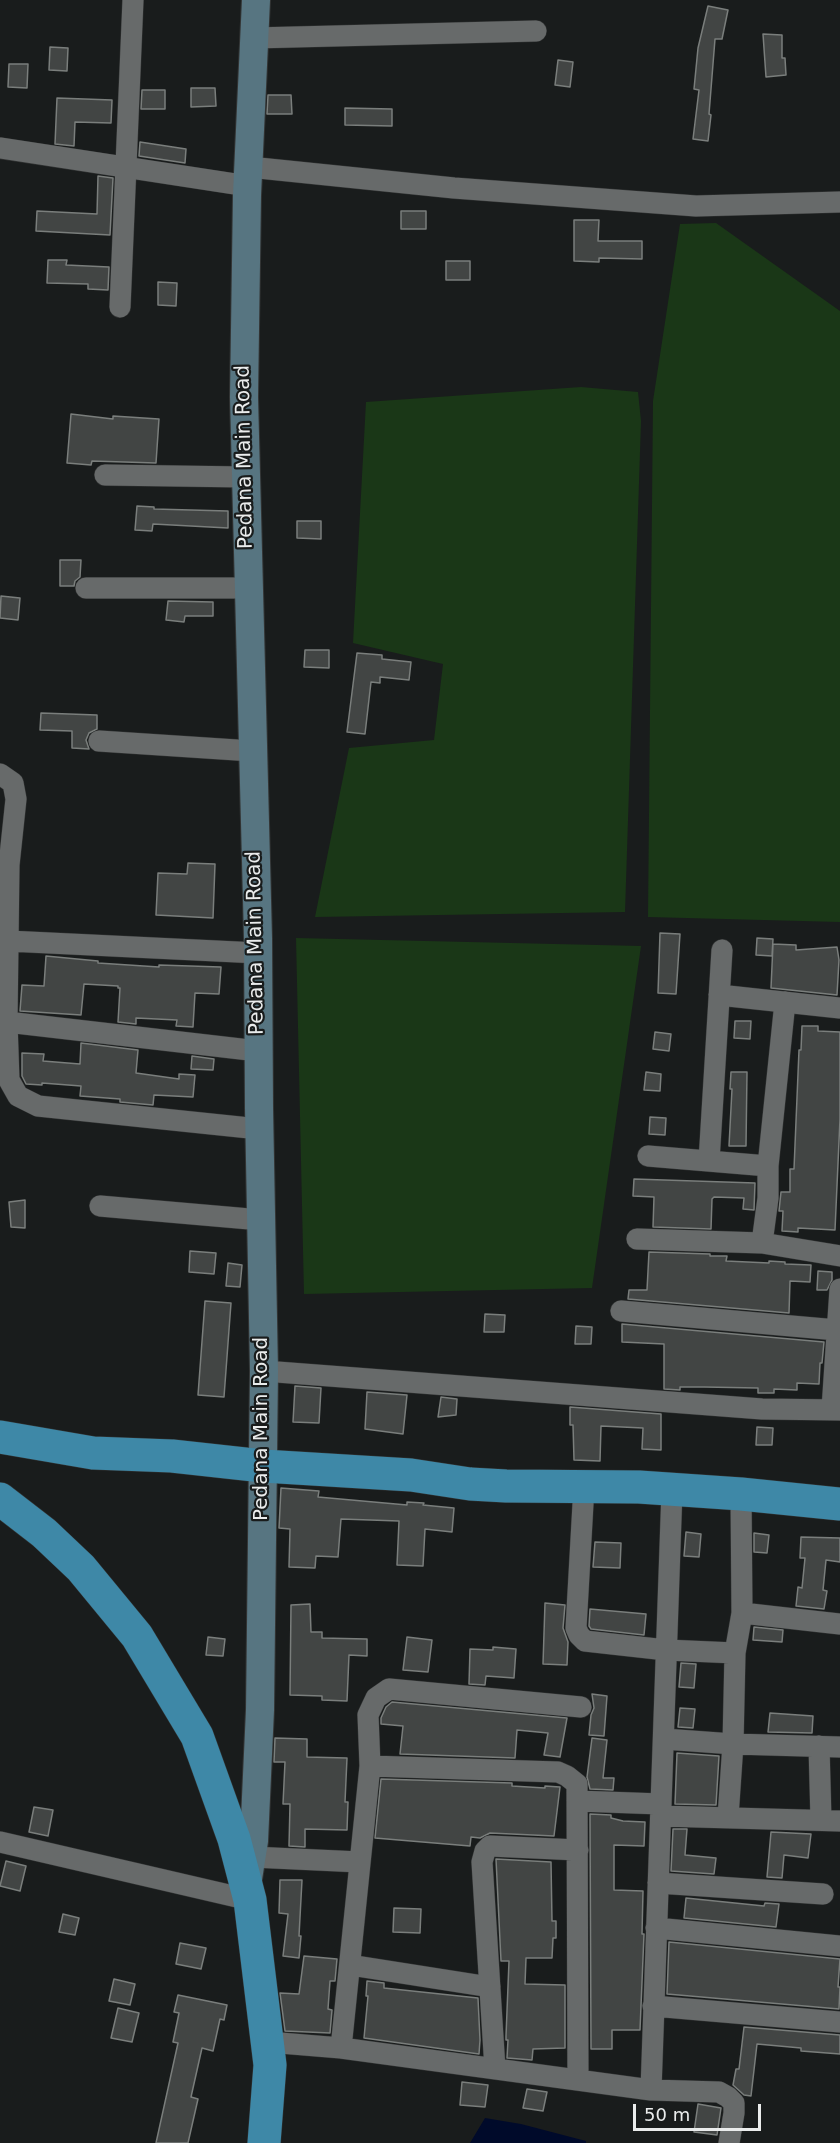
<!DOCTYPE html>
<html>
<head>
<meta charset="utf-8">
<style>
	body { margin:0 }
	#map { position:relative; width:840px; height:2143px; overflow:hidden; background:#191c1c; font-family:"DejaVu Sans",sans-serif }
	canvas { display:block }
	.scale { position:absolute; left:633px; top:2104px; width:128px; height:27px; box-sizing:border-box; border:3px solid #eaecec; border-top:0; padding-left:8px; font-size:18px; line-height:21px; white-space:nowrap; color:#eaecec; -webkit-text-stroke:4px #191c1c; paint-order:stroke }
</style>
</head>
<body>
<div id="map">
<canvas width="840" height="2143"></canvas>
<div class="scale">50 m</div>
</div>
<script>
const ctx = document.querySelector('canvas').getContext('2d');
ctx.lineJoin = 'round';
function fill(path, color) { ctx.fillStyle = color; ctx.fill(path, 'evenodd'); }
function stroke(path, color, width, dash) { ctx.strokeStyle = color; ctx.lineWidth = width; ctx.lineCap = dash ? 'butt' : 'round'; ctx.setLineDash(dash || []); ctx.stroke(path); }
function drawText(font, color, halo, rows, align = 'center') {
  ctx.font = font + ' "DejaVu Sans",sans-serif'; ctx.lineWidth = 4.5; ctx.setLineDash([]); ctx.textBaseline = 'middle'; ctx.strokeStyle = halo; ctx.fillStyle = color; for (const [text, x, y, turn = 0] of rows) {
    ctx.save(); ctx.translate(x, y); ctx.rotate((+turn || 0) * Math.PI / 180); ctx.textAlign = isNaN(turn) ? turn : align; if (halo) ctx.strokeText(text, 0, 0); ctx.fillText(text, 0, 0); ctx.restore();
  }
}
fill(new Path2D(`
	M716 223 840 311V922L648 917 653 401 680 224Z
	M581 387 638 392 641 421 625 912 315 917 349 748 434 740 443 664 353 643 366 402Z
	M296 938 641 946 592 1288 304 1294Z`), '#1a3717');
fill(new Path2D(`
	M485 2118 521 2124 586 2141V2143H470Z`), '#000a2a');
const building = new Path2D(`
	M708 6 728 10 722 39H715L709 114 711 115 708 141 693 139 699 90 694 89 698 48Z
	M763 34 782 35V58H785L786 75 766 77Z
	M50 47 68 48 67 71 49 70Z
	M558 60 573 62 570 87 555 85Z
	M9 64H28L27 88 8 87Z
	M191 88H215L216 106 191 107Z
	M142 90H165V109H141Z
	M268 95H291L292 114H267Z
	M57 98 112 100 111 123 75 122 74 146 55 144Z
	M345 108 392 109V126L345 125Z
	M140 142 186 149 185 163 139 156Z
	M98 176 113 178 110 235 36 231 37 211 97 214Z
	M401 211H426V229H401Z
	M574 220H599L598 241H642V259L599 258V262L574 261Z
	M48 260H67L66 265 109 267 108 290 88 289V284L47 283Z
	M446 261H470V280H446Z
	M158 282 177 283 176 306 158 305Z
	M71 414 113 419V416L159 419 156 463 92 461 91 465 67 463Z
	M137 506 154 507V509L228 511V528L153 524 152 531 135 530Z
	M297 521H321V539L297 538Z
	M60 560H81L80 577 75 581 74 586H60Z
	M1 596 20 598 18 620 0 618Z
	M168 601 213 602V616H185L184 622 166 620Z
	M305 650H329V668L304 667Z
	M357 653 382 655V659L411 662 409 680 380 677V683L371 682 365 734 347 732Z
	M41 713 97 715V729L89 733 86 740 89 749 72 748V731L40 730Z
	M188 863 215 864 213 918 156 915 158 873 187 874Z
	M660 933 680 934 676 994 658 993Z
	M757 938 773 939 772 956 756 955Z
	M773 944 796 945V950L837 947 839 960 837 995 771 988Z
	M46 956 98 961V963L159 967V965L221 967 219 994 195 993 193 1027 176 1026 177 1020 136 1018V1024L118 1022 120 988H118V986L84 984 81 1015 20 1011 22 985 44 986Z
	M735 1021H751L750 1039 734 1038Z
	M802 1026H818V1031L840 1032V1119L835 1230 798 1228V1232L782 1231 783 1211H779L781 1192H790V1169H794L799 1050H801Z
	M655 1032 671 1034 669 1051 653 1049Z
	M81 1043 138 1050 136 1073 179 1079V1074L195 1075 193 1097 154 1095 153 1105 120 1102V1099L80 1096 81 1086 42 1083V1085L26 1084 22 1076V1053L44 1054 43 1061 80 1064Z
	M192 1056 214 1059 213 1070 191 1069Z
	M646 1072 661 1074 660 1091 644 1090Z
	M731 1072H747L746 1146H729L732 1089H730Z
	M650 1117 666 1118 665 1135 649 1134Z
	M634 1179 755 1183 754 1210 743 1209 744 1198 714 1197 712 1199 711 1229 653 1227 654 1197 633 1196Z
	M25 1200V1228L11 1227 9 1202Z
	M190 1251 216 1253 214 1274 189 1272Z
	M649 1252 710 1254V1256H727L726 1261 769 1263V1261L785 1262V1264L811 1265 810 1282 790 1281 789 1313 628 1299 629 1290H647Z
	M228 1263 242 1265 240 1287 226 1286Z
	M818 1271 832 1272V1280L827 1290H817Z
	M205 1301 231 1303 224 1397 198 1395Z
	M485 1314 505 1315 504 1332H484Z
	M622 1324 824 1342 822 1363H820L819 1384 797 1383V1390L774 1389V1393H758V1388L704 1387H680V1390L664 1389V1344L622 1342Z
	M576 1326 592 1327 591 1344H575Z
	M295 1386 321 1388 319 1423 293 1422Z
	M367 1392 407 1395 403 1434 365 1429Z
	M441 1397 457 1399 456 1415 438 1417Z
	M570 1407 661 1414V1450L642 1449 643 1428 601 1426 600 1461 574 1460 573 1425H570Z
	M757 1427 773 1428 772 1445H756Z
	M281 1488 319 1491 318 1497 407 1505V1502L424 1503 423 1505 454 1508 452 1532 425 1529 423 1566 397 1565 399 1521 341 1519 338 1557 316 1556 315 1568 289 1567 290 1529 279 1528Z
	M686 1532 701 1534 699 1557 684 1556Z
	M754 1533 769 1535 767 1553 754 1552Z
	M801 1537 840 1538V1562L826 1560 823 1590 827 1591 824 1609 796 1606 798 1587 802 1588 805 1558H800Z
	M595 1542 621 1543 620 1568 593 1567Z
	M545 1603 565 1605 563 1628 568 1642 567 1665 543 1664Z
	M310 1604 311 1632H322V1638L367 1639V1656L349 1655 347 1701 322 1700V1696L290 1695 291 1605Z
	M590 1609 646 1614 644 1635 591 1629 589 1626Z
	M754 1627 783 1630 782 1642 753 1640Z
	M208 1637 225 1639 223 1656 206 1655Z
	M407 1637 432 1640 428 1672 403 1670Z
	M493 1647 516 1649 514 1678 486 1676 485 1685 469 1684 470 1649 493 1650Z
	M681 1663 696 1664 694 1688 679 1687Z
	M592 1694 607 1696 604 1736 589 1735 591 1715 594 1708Z
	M392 1702 567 1718 560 1757 544 1755 548 1733 517 1730 515 1758 400 1754 403 1726 381 1724V1718L386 1707Z
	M680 1708 695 1709 693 1728 678 1727Z
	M770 1713 813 1716 812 1733 768 1732Z
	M275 1738 307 1739V1757L347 1758 345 1802H348L347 1830 305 1829V1847L289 1846 290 1804H283L285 1762H274Z
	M592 1738 607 1740 603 1778H614L613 1790 590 1789 587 1777Z
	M677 1753 719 1756 716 1805 675 1804Z
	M381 1779 512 1783V1786L545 1788V1786L560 1787 554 1836 490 1833 480 1838 471 1837 470 1846 375 1838Z
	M34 1807 53 1810 48 1836 29 1832Z
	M590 1814 611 1815V1818L623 1821 645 1822 644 1846 614 1845V1890L643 1891 642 1934H644L640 2030H612V2049H591Z
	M673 1829H687L685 1855 716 1858 714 1874 671 1871Z
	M771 1832 811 1834 808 1858 784 1855 782 1878 767 1877Z
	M496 1859 551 1862 552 1921H556V1938H553L552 1958H526L525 1984 565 1985V2048L533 2049 532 2060 507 2058 508 2040H506V2036L509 1961H501Z
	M6 1861 26 1866 20 1891 0 1886Z
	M280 1880H302L299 1936H301L299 1958 283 1956 288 1914 279 1913Z
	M686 1898 764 1906 765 1903 779 1904 776 1927 684 1918Z
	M394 1908 421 1909 420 1933 393 1932Z
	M63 1914 79 1918 75 1935 59 1932Z
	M669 1942 840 1959 838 1987H840L839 2009 667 1994Z
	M180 1943 206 1948 201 1969 176 1964Z
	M304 1956 337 1959 335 1981H330L328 2009 332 2010 330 2033 285 2031 280 1993 299 1994Z
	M114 1979 135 1984 130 2005 109 2001Z
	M367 1981 384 1983V1988L478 1998 480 2040 479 2054 364 2038 368 1996H366Z
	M178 1995 227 2005 224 2020 220 2019 213 2051 202 2048 191 2097 198 2099 188 2143H156L178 2043 173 2042 179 2013 174 2012Z
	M118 2008 139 2013 132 2042 111 2038Z
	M744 2027 840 2035V2054L801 2051V2048L757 2044 751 2096 744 2095 733 2085 736 2069H739Z
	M462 2082 488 2085 485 2107 460 2105Z
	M527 2089 547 2092 543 2111 523 2108Z
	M698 2104 721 2108 717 2135 694 2132Z`);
fill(building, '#424544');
stroke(building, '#7a7e7c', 1.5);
const minor = new Path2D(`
	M254 38 536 31
	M0 148 248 186
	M249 167 454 188 696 206 840 202
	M120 307 133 0
	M105 475 245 477
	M86 588H247
	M99 741 252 751
	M0 774 13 783 16 799 9 865 7 1022 9 1080 18 1096 38 1106 259 1129
	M8 941 258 953
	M719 995 840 1008
	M7 1022 258 1051
	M648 1156 768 1166V1198L762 1243
	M709 1161 722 950
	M768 1166 785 1002
	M100 1206 261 1220
	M637 1239 762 1243 840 1256
	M621 1311 837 1330
	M264 1371 762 1409 840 1410
	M832 1409 840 1289
	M584 1486 576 1628 579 1635 585 1641 666 1650 735 1653
	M742 1613 840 1624
	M664 1739 733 1744 840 1747
	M819 1746 821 1820
	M370 1766 558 1772 567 1776 577 1784 578 2080
	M577 1801 661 1804
	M661 1816 840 1821
	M728 1817 733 1744 735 1653 742 1613 741 1494
	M0 1842 250 1900
	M252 1857 360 1862
	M658 1883 823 1894
	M656 1928 840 1946
	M350 1965 490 1987
	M653 2006 840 2022
	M268 2042 341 2048 651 2090 672 1490
	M341 2048 370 1766 368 1715 376 1698 389 1689 581 1707
	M495 2069 482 1862 485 1851 490 1846 578 1850
	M651 2090 719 2092 728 2097 734 2103V2113L729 2143`);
const secondary = new Path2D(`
	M247 1885 254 1841 260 1710 264 1371 259 1108 258 938 244 397 247 195 256 0`);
const trunk = new Path2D(`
	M0 1437 93 1453 172 1456 263 1466 411 1475 470 1484 506 1486 639 1487 741 1494 840 1504
	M0 1499 44 1533 81 1568 137 1636 197 1736 234 1839 250 1900 270 2065 264 2143`);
stroke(minor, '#333535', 22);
stroke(secondary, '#333535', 30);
stroke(trunk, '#333535', 34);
stroke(minor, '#676a6a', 21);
stroke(secondary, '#577581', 28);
stroke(trunk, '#3e88a7', 33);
drawText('20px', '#eaecec', '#191c1c', [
	["Pedana Main Road",245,457,-91],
	["Pedana Main Road",256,943,-91],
	["Pedana Main Road",262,1429,-90]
]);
</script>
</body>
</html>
